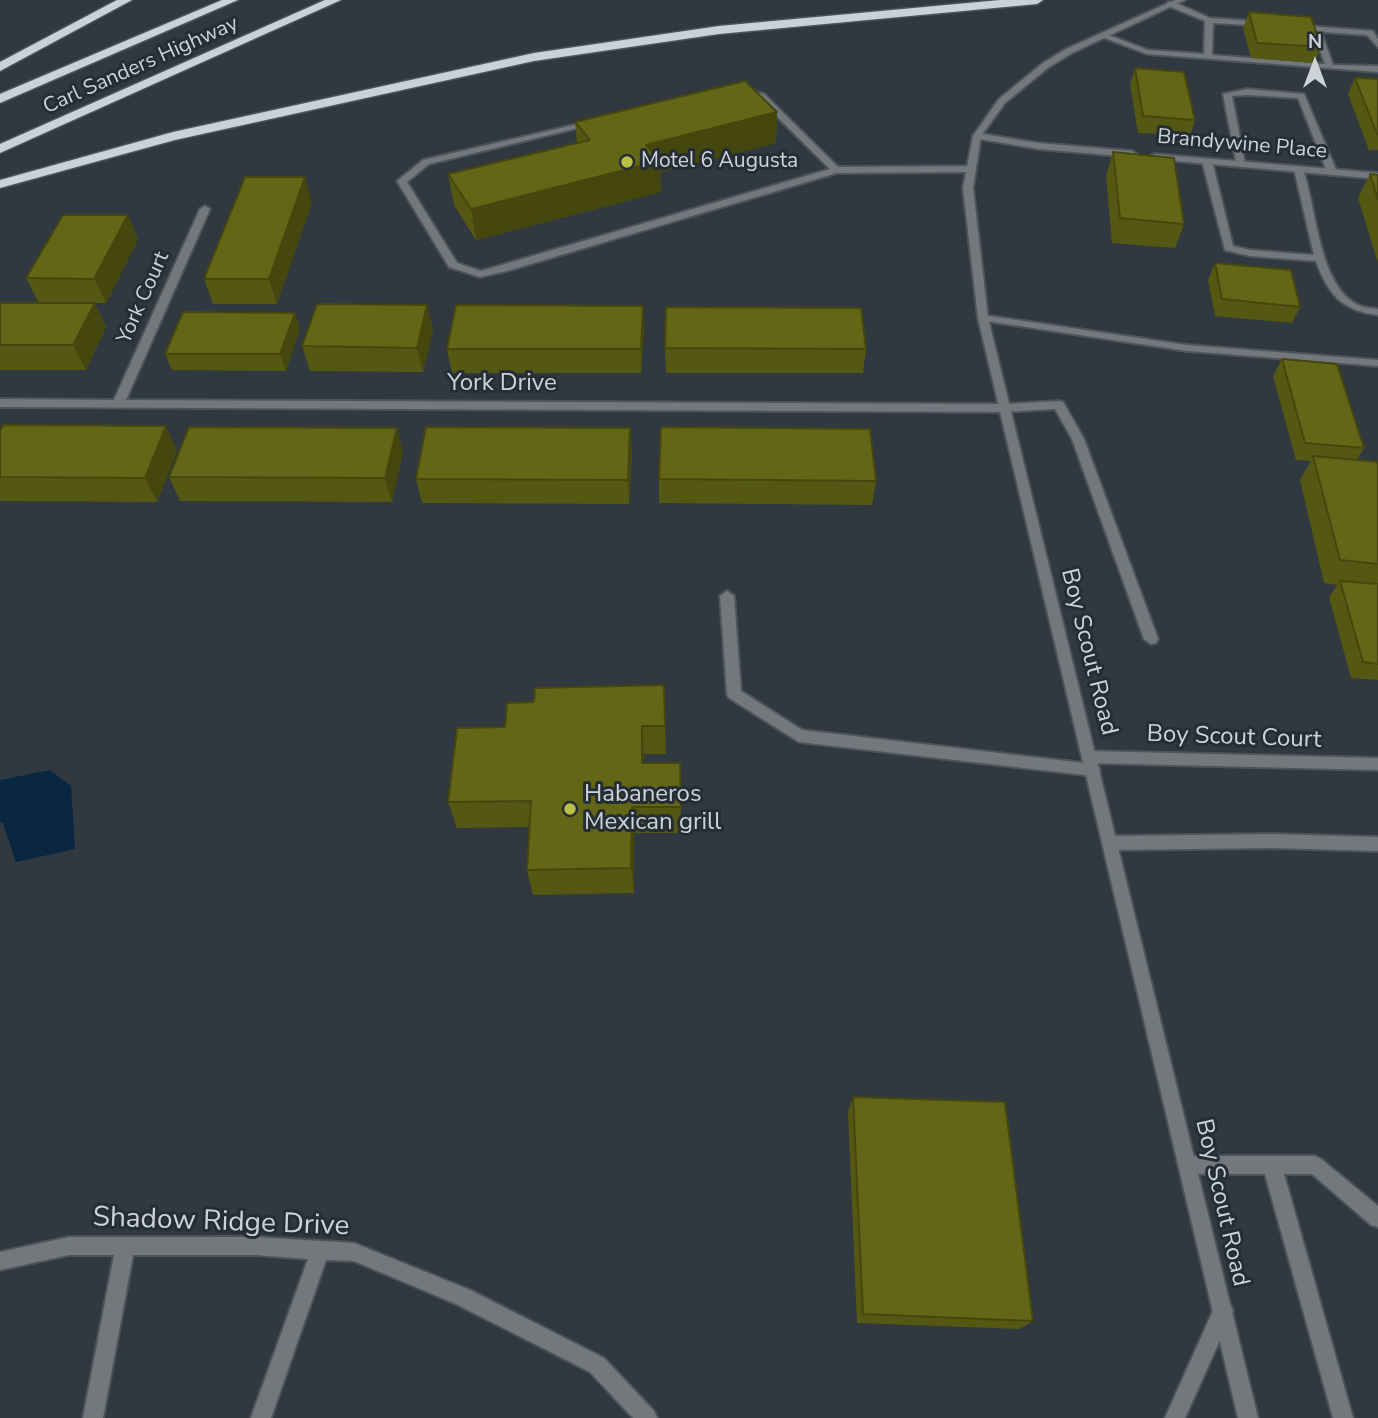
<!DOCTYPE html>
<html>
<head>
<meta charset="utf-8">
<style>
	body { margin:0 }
	#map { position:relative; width:1378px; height:1418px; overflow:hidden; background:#303840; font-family:"Nunito Sans",sans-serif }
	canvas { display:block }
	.north { position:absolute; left:1280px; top:28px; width:70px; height:70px; -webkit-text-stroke:5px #262e35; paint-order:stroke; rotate:0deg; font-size:19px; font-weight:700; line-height:28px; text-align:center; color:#ced3d8 }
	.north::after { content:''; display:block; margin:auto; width:24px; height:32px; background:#ced3d8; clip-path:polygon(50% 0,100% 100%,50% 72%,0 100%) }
</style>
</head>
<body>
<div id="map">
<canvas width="1378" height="1418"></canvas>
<div class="north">N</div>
</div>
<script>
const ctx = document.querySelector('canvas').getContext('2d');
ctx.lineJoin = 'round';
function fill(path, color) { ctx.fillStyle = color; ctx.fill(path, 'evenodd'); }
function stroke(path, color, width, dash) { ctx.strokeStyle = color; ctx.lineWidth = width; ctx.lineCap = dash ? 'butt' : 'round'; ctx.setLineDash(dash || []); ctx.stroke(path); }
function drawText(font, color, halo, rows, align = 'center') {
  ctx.font = font + ' "Nunito Sans",sans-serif'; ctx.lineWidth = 6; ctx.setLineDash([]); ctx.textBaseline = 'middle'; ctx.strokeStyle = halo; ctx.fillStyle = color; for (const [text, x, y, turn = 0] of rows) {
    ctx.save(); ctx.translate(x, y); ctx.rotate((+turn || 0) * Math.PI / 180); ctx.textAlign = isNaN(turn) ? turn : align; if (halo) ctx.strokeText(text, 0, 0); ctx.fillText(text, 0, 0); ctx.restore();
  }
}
fill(new Path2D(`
	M50 770 71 786 75 849 16 862 3 823 0 822V780Z`), '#0a2741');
const service = new Path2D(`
	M1168 2H1174L1210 18 1264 22 1268 24 1264 26 1213 23 1212 55 1325 64 1313 31 1295 29V25L1373 31 1378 39V47L1367 35 1321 32 1333 65 1378 66V72L1147 54 1099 36 1106 34 1148 50 1204 54 1205 21 1168 6Z
	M742 89 764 94 838 167 971 166 976 169 971 172 837 173 507 271 480 277 449 267 397 181 423 160 595 120V124L429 164 407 182 457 263 481 271 830 169 758 98 739 94 738 92Z
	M1247 89 1304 94 1337 172 1335 174 1327 172 1298 98 1247 95 1232 96 1245 164 1237 166 1223 94Z
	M1204 159 1212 161 1233 246 1250 250 1314 255 1294 169 1302 167C1317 204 1317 289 1361 306 1366 308 1373 308 1378 309V315C1342 311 1328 294 1316 261L1250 256 1225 250 1202 161Z
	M983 315 1187 345 1378 360V366L1187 351 979 320V316Z
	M1059 401 1063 402 1084 439 1158 639 1156 643 1151 644 1144 639 1072 439 1055 409 1005 412 999 408 1005 404Z
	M727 591 734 596 741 691 802 730 1093 764 1098 766 1100 770 1098 774 1093 776 799 742 729 698 727 694 720 596Z
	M1188 1156H1315L1321 1159 1378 1206V1227L1371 1225 1312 1174H1284L1353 1418H1333L1265 1174H1188L1182 1171 1179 1165 1182 1159Z`);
const minor = new Path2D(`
	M977 133 1038 143 1132 151 1137 154 1132 157 1038 149 974 138 973 136Z
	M1155 154 1378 173V179L1152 159V155Z
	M205 206 210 209 126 400 1005 404 1011 408 1005 412 0 407V399L114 400 200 209Z
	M1090 751 1378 758V770L1090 763 1085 761 1083 757 1085 753Z
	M1272 834 1378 837V851L1272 848 1111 850 1106 848 1103 843 1106 838 1111 836Z
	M69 1237H256L354 1243 470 1290 604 1358 654 1411 657 1418H633L590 1372 456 1304 354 1261 326 1260 271 1418H251L308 1259 256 1255H133L103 1418H83L114 1255H69L0 1270V1252Z
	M1223 1301 1230 1304 1233 1311 1185 1418H1165L1216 1304Z`);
const tertiary = new Path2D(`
	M1175 0H1185L1072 53 1049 67 1005 103 981 136 973 188 988 318 1258 1418H1238L978 318 963 188 973 136 999 99 1043 63 1066 49Z`);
const motorway = new Path2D(`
	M117 0H132L0 71V62Z
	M222 0H238L0 103V94Z
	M325 0H341L0 153V144Z
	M1000 0H1043L1037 4 719 34 534 61 175 140 0 188V180L173 132 534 53 719 26Z`);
stroke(service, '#4c545b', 4);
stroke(minor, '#4c545b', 4);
stroke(tertiary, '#4c545b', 4);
stroke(motorway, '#4c545b', 3);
fill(service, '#74787c');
fill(minor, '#74787c');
fill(tertiary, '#74787c');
fill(motorway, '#c8d2db');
fill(new Path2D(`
	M1249 12 1321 47 1314 63 1251 58 1243 28Z
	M1135 68 1195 120 1190 136 1138 133 1130 84Z
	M1355 78 1378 79V150H1369L1348 94Z
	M777 112 776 143 660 172 661 192 476 240 454 205 448 174 577 143 575 122Z
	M1113 152 1184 224 1175 248 1112 243 1106 176Z
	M1370 174 1378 175V263L1358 198Z
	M312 202 277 304H213L204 279Z
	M138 239 106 303H95L106 327 86 370H0V303H39L26 278Z
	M1215 263 1300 307 1292 323 1215 316 1208 280Z
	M295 313 300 329 286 371 172 370 165 354Z
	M433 329 423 372 310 371 302 346Z
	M644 330 641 373H452L447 349Z
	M665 348 866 349 863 373H666Z
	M1282 359 1364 448 1357 460 1378 462V680L1351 678 1329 597 1337 585 1324 583 1300 480 1311 461 1296 460 1273 376Z
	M630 428 632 452 629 504 422 503 416 479Z
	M0 431 177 450 157 502 0 501Z
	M403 452 392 502 180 501 169 477Z
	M659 479 876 481 872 505 659 503Z
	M664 685 666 754H644V763H680L681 833H634V893L533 895 527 870 530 827 457 828 448 802 505 727Z
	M853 1097 1033 1321 1020 1329 857 1323 848 1112Z`), '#555813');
fill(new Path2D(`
	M777 112 776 143 660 172 661 192 476 240 471 209 646 145Z
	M305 177 312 202 277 304 269 279Z
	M128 215 138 239 106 303 94 279Z
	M95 303 106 327 86 370 73 345Z
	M427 305 433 329 423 372 417 348Z
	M643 306 644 330 641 373V349Z
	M295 313 300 329 286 371 280 354Z
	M166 426 177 450 157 502 145 478Z
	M397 428 403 452 392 502 385 478Z
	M630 428 632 452 629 504 628 480Z
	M642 726 644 754V790L642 763Z
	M632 807 634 833V893L631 868Z`), '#45470f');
const building = new Path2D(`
	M1249 12 1311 17 1321 47 1257 43Z
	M1135 68 1184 72 1195 120 1143 116Z
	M1355 78 1378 79V134H1377Z
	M745 81 777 112 646 145 660 161 471 209 448 174 590 140 575 122Z
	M1113 152 1174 158 1184 224 1120 218Z
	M1370 174 1378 175V199Z
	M245 177H305L269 279H204Z
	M63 215H128L94 279 26 278Z
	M1215 263 1291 270 1300 307 1222 299Z
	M0 303H95L73 345H0Z
	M317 304 427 305 417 348 302 346Z
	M456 305 643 306 641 349H447Z
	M666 307 861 308 866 349 665 348Z
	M183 312 295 313 280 354H165Z
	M1282 359 1337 364 1364 448 1305 443Z
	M3 425 166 426 145 478 0 477V431Z
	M189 427 397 428 385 478 169 477Z
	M426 427 630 428 628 480 416 479Z
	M661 427 870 429 876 481 659 479Z
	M1313 456 1378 462V564L1340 560Z
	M1340 581 1378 584V664L1363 662Z
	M664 685 665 726H642V763H680L681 807H632L631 868 527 870 531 801 448 802 457 728 505 727 507 703 534 702 535 688Z
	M853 1097 1005 1102 1033 1321 863 1314Z`);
fill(building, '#636616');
stroke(building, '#45470f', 2);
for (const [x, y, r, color] of [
	[627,162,7,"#bac045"],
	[570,809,7,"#bac045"]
]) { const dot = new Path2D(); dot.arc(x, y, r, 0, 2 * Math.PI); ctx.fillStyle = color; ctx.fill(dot); stroke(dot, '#262e35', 2.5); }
drawText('21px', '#ced3d8', '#262e35', [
	["Carl Sanders Highway",141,66,-24],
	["Brandywine Place",1242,145,5],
	["York Court",144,298,-66]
]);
drawText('21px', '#ced3d8', '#262e35', [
	["Motel 6 Augusta",641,162]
], 'left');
drawText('24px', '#ced3d8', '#262e35', [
	["York Drive",502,384],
	["Boy Scout Road",1088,652,76],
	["Boy Scout Court",1234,738,2],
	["Boy Scout Road",1221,1203,77]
]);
drawText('24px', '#ced3d8', '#262e35', [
	["Habaneros",584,795],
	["Mexican grill",584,823]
], 'left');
drawText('28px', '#ced3d8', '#262e35', [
	["Shadow Ridge Drive",221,1223,2]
]);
</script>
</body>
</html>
